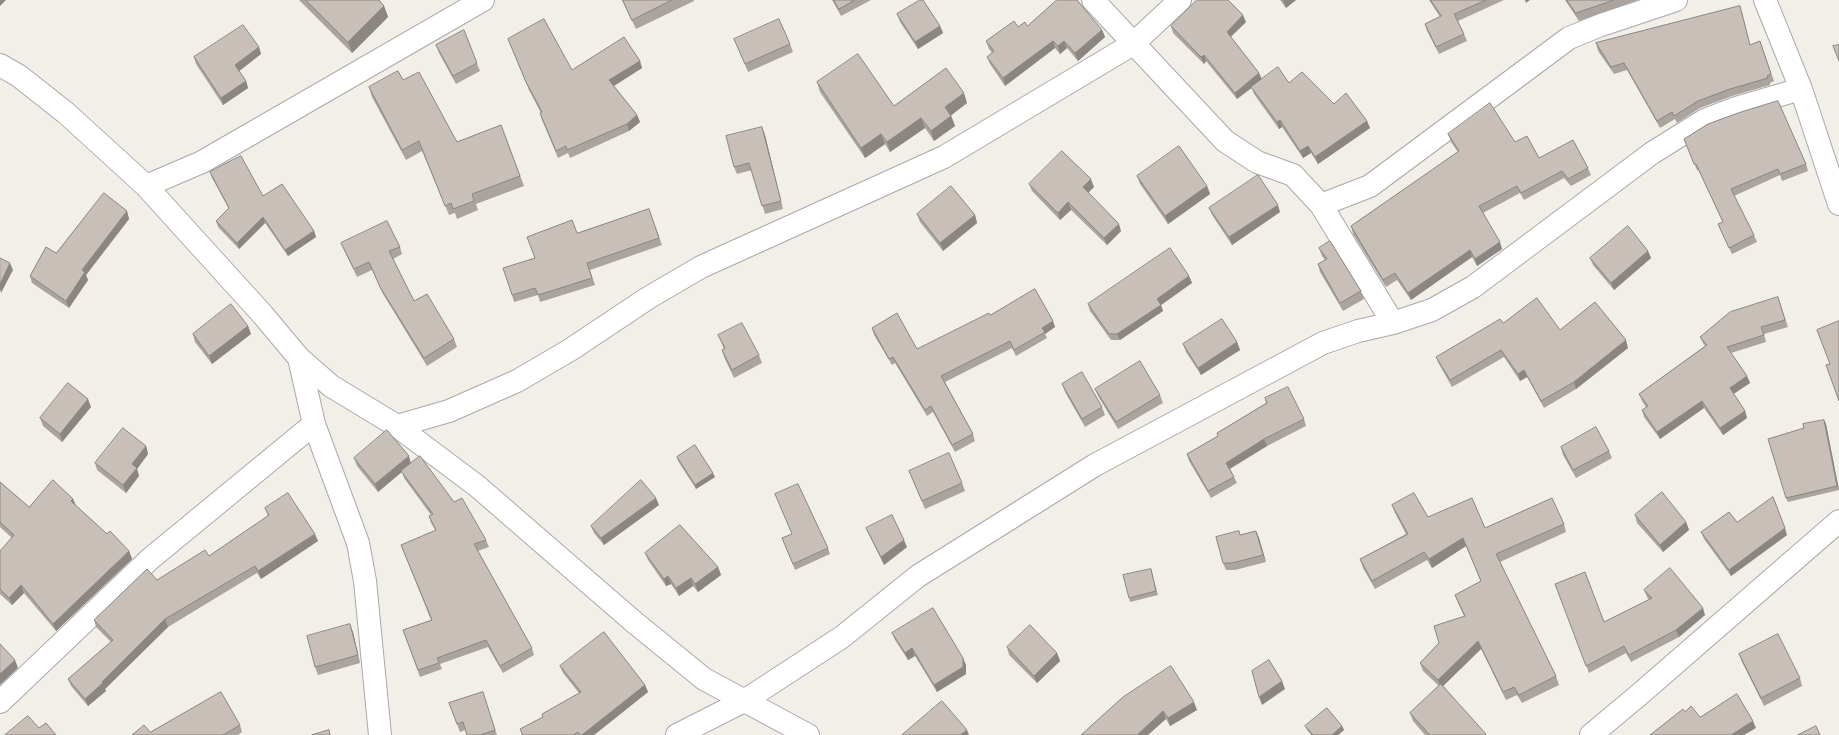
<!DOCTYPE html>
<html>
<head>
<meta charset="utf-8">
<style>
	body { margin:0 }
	canvas { display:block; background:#f2efe9 }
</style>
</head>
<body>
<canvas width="1839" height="735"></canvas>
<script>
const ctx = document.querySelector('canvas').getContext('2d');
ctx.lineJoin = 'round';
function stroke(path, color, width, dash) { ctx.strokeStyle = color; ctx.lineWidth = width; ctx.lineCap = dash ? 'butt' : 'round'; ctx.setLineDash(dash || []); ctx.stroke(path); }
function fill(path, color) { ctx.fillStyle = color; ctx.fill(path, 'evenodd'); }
const minor = new Path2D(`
	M1093 0 1225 141 1257 162 1293 175 1321 205 1393 323
	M1765 0 1801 89 1839 204
	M0 65 19 76 66 113 146 186 263 315 299 358 331 386 397 426 477 486 634 622 704 679 808 735
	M146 186 202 162 483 0
	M1321 205 1370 186 1569 38 1601 25 1676 0
	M299 358 314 424 358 543 365 581 380 735
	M397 426 449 411 517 381 570 350 648 298 701 267 944 157 1133 44 1180 0
	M0 702 150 559 314 424
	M677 735 744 701 842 637 918 576 1095 465 1323 343 1358 331 1393 323 1432 310 1473 287 1652 153 1705 120 1736 108 1801 89
	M1591 735 1640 694 1839 521`);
stroke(minor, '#a9a9a9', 24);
stroke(minor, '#fff', 22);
fill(new Path2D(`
	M299 0H379L384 6 388 17 352 53Z
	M622 0H694V1L636 29Z
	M832 0H871L841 16Z
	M1280 0H1296L1286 8Z
	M1429 0H1504L1458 21 1464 34 1467 41 1439 54 1427 31 1425 24 1440 17Z
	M1565 0H1638L1579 21Z
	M1740 6 1742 13 1750 45 1760 41 1774 81 1770 83V85L1732 96 1700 108 1677 123 1675 119 1660 128 1627 70 1614 74 1598 51 1596 43Z
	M897 14 940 26 943 33 918 49 900 22Z
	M1246 22 1231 37 1259 73 1261 79 1289 83 1334 104 1367 121 1370 128 1318 164 1311 153 1303 158 1282 127 1279 129 1254 94 1252 88 1237 99 1206 61 1204 64 1173 33 1171 26Z
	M1027 26 1102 30 1105 37 1078 61 1067 48 1060 54 1055 48 1005 86 990 64 987 57 992 53 989 49 986 41 1018 27Z
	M464 30 480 71 456 84 439 53 436 45Z
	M508 39 572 70 640 61 642 68 614 86 637 115 640 122 629 131 570 158 568 153 558 158 542 120 540 113H541L529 90Z
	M734 39 790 44 793 52 748 72Z
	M259 47 261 54 239 71 246 81 248 88 223 105 196 64 194 57Z
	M403 80 457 142 501 125 524 186 476 204 478 210 457 219 455 213 449 215 422 151 406 160 372 97 369 87Z
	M817 82 894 106 967 103 951 115 955 126 934 141 925 128 890 152 885 144 865 158 820 92Z
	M762 127 765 135 783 209 765 214 752 170 737 174 734 167Z
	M1448 134 1515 142 1539 158 1588 168 1591 175 1571 186 1564 178 1524 200 1520 193 1483 213 1502 249 1477 266 1472 257 1411 300 1397 280 1386 287 1353 234 1351 226 1458 152 1451 142Z
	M1684 139 1806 164 1808 171 1782 181 1780 175 1734 196 1754 235 1757 242 1732 254 1721 231 1718 224 1723 222 1699 171 1697 170Z
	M210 172 263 196 314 231 316 237 288 256 265 223 239 249 218 227 216 221 229 209 212 178Z
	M1137 176 1207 186 1210 194 1168 224 1140 184Z
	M1029 184 1094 187 1088 192 1121 231 1107 245 1071 210 1060 220 1032 191Z
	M1209 208 1280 212 1232 245 1212 215Z
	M649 209 662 245 590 270 595 285 540 302 538 295 514 302 512 295 535 258 577 233Z
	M127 211 129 219 86 275 88 280 69 308 32 283 30 276 56 253Z
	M917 214 975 215 977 223 943 251 920 222Z
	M341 243 400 247 402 254 393 259 414 301 454 339 457 347 427 366 383 294 372 270 357 277 344 250Z
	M1319 248 1361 291 1364 299 1343 311 1320 272 1318 264 1325 260 1322 256Z
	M1648 251 1651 258 1614 290 1593 265 1590 258Z
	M1189 276 1192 283 1161 305 1163 311 1120 340H1111L1090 311 1088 304Z
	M1778 297 1788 327 1764 334 1766 342 1731 353 1747 376 1750 383 1733 394 1745 411 1747 418 1723 435 1704 408 1660 439 1644 417 1642 410 1646 407 1642 401 1639 394 1705 346 1703 343 1700 337Z
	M990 315 1053 321 1055 327 1045 334 1047 338 1016 356 1012 348 945 382 973 434 975 441 955 452 933 412 927 416 895 363 892 365 874 335 872 328 917 349Z
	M1503 323 1560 330 1628 348 1576 389 1544 408 1527 377 1520 381 1504 357 1452 387 1439 364 1436 357Z
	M248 326 251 334 212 364 195 342 193 334Z
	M718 335 759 355 762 363 734 378 724 357 722 350 724 349Z
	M1237 342 1240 350 1201 375 1186 352 1183 344Z
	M1062 384 1102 407 1105 415 1085 427 1065 392Z
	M1095 389 1160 395 1163 403 1118 429 1098 396Z
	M1265 398 1304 419 1306 426 1267 446 1230 469 1237 483 1211 498 1189 461 1187 454 1218 436 1217 433 1266 403Z
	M91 407 62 442 43 426 40 418Z
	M1824 420 1826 424 1839 490 1788 502 1786 498 1804 428Z
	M146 446 148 454 137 469 139 476 126 493 97 470 95 463Z
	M1561 447 1609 451 1612 458 1576 478 1563 455Z
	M677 457 715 477 696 489 678 461Z
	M354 458 411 463 454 502 486 540 489 547 478 551 532 648 534 655 503 673 488 647 440 664 442 669 420 677 403 630 431 620 401 545 436 531 431 523 429 516 431 515 404 478 402 472 378 492 357 466Z
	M909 471 962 483 965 491 925 509Z
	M0 482 29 507 73 499 76 506 107 534 129 551 132 559 56 631 24 593 12 605 0 594V551L12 538 0 527Z
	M775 494 828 548 830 554 795 570 782 538 792 534Z
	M659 505 604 545 594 533 591 526Z
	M1392 505 1428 517 1485 528 1564 524 1566 532 1500 562 1556 676 1559 685 1522 703 1517 695 1506 700 1481 649 1443 686 1486 735H1425L1413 721 1410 713 1439 686 1423 671 1420 663 1464 616 1458 603 1455 595 1481 582 1466 546 1432 568 1427 560 1375 589 1363 568 1360 559 1406 534 1395 513Z
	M265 508 318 541 261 579 257 573 168 627 105 689 106 691 88 706 71 686 68 679 111 642 96 627 94 620 157 580 209 556 268 516Z
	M1635 515 1686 522 1689 530 1663 552 1637 523Z
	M1737 522 1787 535 1731 576 1704 539 1701 532Z
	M866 528 907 547 884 565 869 535Z
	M1256 531 1259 538 1266 562 1235 570H1226L1223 563 1240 535Z
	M645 553 718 567 721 575 698 592 693 586 679 596 671 584 666 586 648 560Z
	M1151 569 1158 595 1130 602 1129 598Z
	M1555 584 1604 622 1649 600 1647 597 1644 590 1705 615 1679 637 1631 662 1626 653 1589 673Z
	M353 632 360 663 318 675 315 667Z
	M892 633 966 665V674L937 692 915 656 908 660 895 640Z
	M1007 647 1057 653 1060 661 1037 683 1009 655Z
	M1739 654 1800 678 1802 686 1764 706 1742 662Z
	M560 666 645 685 648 692 594 735H522L520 729 543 717 579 693 563 673Z
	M483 692 497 735H467L465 730 460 732 449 703Z
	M1123 697 1197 710 1170 726 1166 719Z
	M240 725 242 732 238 735H132L150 732Z
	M1305 726H1342L1344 730 1338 735H1311L1307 730Z`), '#aba49e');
fill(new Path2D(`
	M0 0H6L0 6Z
	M1283 0H1296L1286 8Z
	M1525 0H1530L1526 3Z
	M384 6 388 17 352 53 348 42Z
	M1243 15 1246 22 1229 38 1227 32Z
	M940 26 943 33 918 49 915 42Z
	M1102 30 1105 37 1078 61 1075 53Z
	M1053 41 1055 48 1005 86 1003 78Z
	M1064 41 1067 48 1060 54 1058 46Z
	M259 47 261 54 238 72 235 65Z
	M1204 55 1206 61 1204 64 1201 57Z
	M640 61 642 68 612 87 609 80Z
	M1259 73 1262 79 1237 99 1235 93Z
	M246 81 248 88 223 105 221 98Z
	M964 93 967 103 949 117 945 107Z
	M637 115 640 122 629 131 627 124Z
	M951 116 955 126 934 141 931 131Z
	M921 118 925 128 890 152 887 142Z
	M1280 120 1282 127 1279 129 1277 122Z
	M1367 121 1370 128 1318 164 1315 157Z
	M762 127 765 135 783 209 781 201Z
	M881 134 885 144 865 158 861 148Z
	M1308 146 1311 153 1303 158 1300 151Z
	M1091 179 1094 187 1086 195 1083 187Z
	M1207 186 1210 194 1168 224 1165 216Z
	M1068 202 1071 210 1060 220 1058 213Z
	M1278 205 1280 212 1232 245 1229 237Z
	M127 211 129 219 86 275 88 280 69 308 66 301 82 270Z
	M975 215 977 223 943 251 940 243Z
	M263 217 265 223 239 249 237 243Z
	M1119 224 1121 231 1107 245 1104 238Z
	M314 231 316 237 288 256 285 250Z
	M1500 242 1502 249 1477 266 1475 259Z
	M1470 250 1472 257 1411 300 1408 293Z
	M1648 251 1651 258 1614 290 1611 283Z
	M10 263 13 270 1 293 0 289V284Z
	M1189 276 1192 283 1161 305 1163 311 1120 340 1117 334 1157 299Z
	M1053 321 1055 327 1045 334 1042 328Z
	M248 326 251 334 212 364 209 356Z
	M1626 340 1628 348 1576 389 1574 382Z
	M1237 342 1240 350 1201 375 1198 368Z
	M1524 370 1527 377 1520 381 1518 374Z
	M1747 376 1750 383 1732 395 1730 388Z
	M88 399 91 407 62 442 60 434Z
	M1702 401 1704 408 1660 439 1657 432Z
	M1745 411 1747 418 1723 435 1720 428Z
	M1824 420 1826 424 1839 490 1837 486Z
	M1264 439 1267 446 1229 469 1226 463Z
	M146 446 148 454 137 469 139 476 126 493 123 485 132 464Z
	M409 456 411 464 378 492 375 484Z
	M713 473 715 477 696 489 695 485Z
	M656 498 659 505 604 545 601 538Z
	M73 499 76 506 71 501Z
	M1686 522 1689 530 1663 552 1660 545Z
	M1785 528 1787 535 1731 576 1729 570Z
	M1256 531 1259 538 1266 562 1263 555Z
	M315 534 318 541 261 579 258 571Z
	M1463 538 1466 546 1432 568 1429 559Z
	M904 540 907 547 884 565 881 557Z
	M129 551 132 559 56 631 53 624Z
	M718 567 721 575 698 592 695 584Z
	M668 576 671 584 666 586 664 579Z
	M691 578 693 586 679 596 676 588Z
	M21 585 24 593 12 605 9 598Z
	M1703 608 1705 615 1679 637 1676 630Z
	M165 619 168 627 105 689 106 691 88 706 85 699Z
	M350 624 353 632 360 663 358 655Z
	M1478 641 1481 649 1441 688 1438 680Z
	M912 648 915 656 908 660 905 653Z
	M1057 653 1060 661 1037 683 1034 676Z
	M963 658 966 665V674L937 692 934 685Z
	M15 660 18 668 0 685V674Z
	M1282 681 1285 689 1262 705 1259 697Z
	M645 685 648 692 594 735H582Z
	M1194 702 1197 710 1170 726 1168 718Z
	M1163 711 1166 719 1148 735H1137Z
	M1753 721 1756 728 1744 735H1731Z
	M1342 726 1344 730 1338 735H1332Z
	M967 730 969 735H960Z`), '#8b8681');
const building = new Path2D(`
	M306 0H379L384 6 348 42Z
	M623 0H672L632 20Z
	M834 0H855L839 9Z
	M920 0H923L940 26 915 42 897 14Z
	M1057 0H1077L1102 30 1075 53 1064 41 1058 46 1053 41 1003 78 987 57 994 51 986 41 1014 21 1018 27 1025 22 1027 26Z
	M1197 0H1228L1243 15 1227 32 1259 73 1235 93 1204 55 1201 57 1171 26Z
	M1431 0H1486L1454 14 1464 34 1436 47 1425 24 1441 16Z
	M1567 0H1614L1576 13Z
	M1740 6 1750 45 1760 41 1771 74 1767 76 1768 78 1730 89 1698 101 1674 116 1672 112 1657 121 1624 63 1611 67 1596 43Z
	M544 19 572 70 624 37 640 61 609 80 637 115 627 124 567 150 566 146 556 151 540 113 542 112 526 82 508 39Z
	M779 19 790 44 745 64 734 39Z
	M243 25 259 47 235 65 246 81 221 98 194 57Z
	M464 30 477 63 453 76 436 45Z
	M1839 45V61L1833 46Z
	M858 54 894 106 946 68 964 93 945 107 951 116 931 131 921 118 887 142 881 134 861 148 817 82Z
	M1278 67 1289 83 1302 72 1334 104 1346 93 1367 121 1315 157 1308 146 1300 151 1280 120 1277 122 1251 87Z
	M398 71 403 80 419 72 457 142 501 125 520 176 472 194 474 201 453 209 451 203 445 206 419 141 402 150 369 87Z
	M1778 101 1806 164 1780 174 1778 169 1731 189 1754 235 1729 248 1718 224 1723 222 1696 164H1694L1684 139 1708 124 1738 113Z
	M1490 103 1515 142 1527 136 1539 158 1573 140 1588 168 1568 179 1562 171 1521 193 1517 186 1479 206 1500 242 1475 259 1470 250 1408 293 1395 273 1383 280 1351 226 1459 151 1448 134Z
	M762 127 781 201 762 206 749 163 734 167 726 136Z
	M1179 146 1207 186 1165 216 1137 176Z
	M1062 151 1091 179 1083 187 1119 224 1104 238 1068 202 1058 213 1029 184Z
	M241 156 263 196 282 184 314 231 285 250 263 217 237 243 216 221 229 208 210 172Z
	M1258 175 1278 205 1229 237 1209 208Z
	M951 186 975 215 940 243 917 214Z
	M104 193 127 211 82 270 85 272 66 301 30 276 46 247 56 253Z
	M649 209 659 238 587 263 592 278 538 295 535 288 512 295 503 268 535 258 527 237 572 220 577 233Z
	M387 221 400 247 389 251 414 301 427 294 454 339 424 358 380 287 369 262 354 269 341 243Z
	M1628 226 1648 251 1611 283 1590 258Z
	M1330 241 1361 291 1340 303 1318 264 1327 259 1319 248Z
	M1170 248 1189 276 1157 299 1161 305 1117 334H1109L1088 304Z
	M0 258 10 263 0 284Z
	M1035 289 1053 321 1042 328 1045 332 1014 350 1010 341 941 376 973 434 952 445 931 406 925 410 893 357 889 359 872 328 897 313 917 349 989 313 990 315Z
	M1778 297 1785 320 1761 327 1764 335 1727 347 1747 376 1730 388 1745 411 1720 428 1702 401 1657 432 1642 410 1648 406 1639 394 1707 345 1700 337 1730 312Z
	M1537 298 1560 330 1595 302 1626 340 1574 382 1541 401 1524 370 1518 374 1501 350 1450 380 1436 357 1500 319 1503 323Z
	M231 304 248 326 209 356 193 334Z
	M1222 319 1237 342 1198 368 1183 344Z
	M1839 321V401L1826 365 1830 364 1817 330Z
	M742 323 759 355 732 370 722 350 725 348 718 335Z
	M1140 361 1160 395 1116 422 1095 389Z
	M1082 372 1102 407 1082 419 1062 384Z
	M68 383 88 399 60 434 40 418Z
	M1288 387 1304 419 1264 439 1226 463 1234 477 1208 491 1187 454 1218 436 1217 433 1267 403 1265 398Z
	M1824 420 1837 486 1786 498 1768 439 1804 428 1803 424Z
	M1596 427 1609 451 1573 470 1561 447Z
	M123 428 146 446 132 464 137 468 123 485 95 463Z
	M387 430 409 456 375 484 354 458Z
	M695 445 713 473 695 485 677 457Z
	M949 453 962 483 922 501 909 471Z
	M420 456 454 502 462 498 486 540 474 544 532 648 500 666 486 640 437 658 439 663 418 670 403 630 432 620 401 545 436 530 429 516 433 514 401 471Z
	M53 480 73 499 71 501 107 534 110 531 129 551 53 624 21 585 9 598 0 589V551L14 535 0 522V482L29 507Z
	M641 480 656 498 601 538 591 526Z
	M798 484 828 548 793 564 782 538 792 534 775 494Z
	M1662 492 1686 522 1660 545 1635 515Z
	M288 493 315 534 258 571 255 566 165 619 102 682 103 683 85 699 68 679 113 640 94 620 147 569 157 580 205 550 209 556 269 515 265 508Z
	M1414 493 1428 517 1472 498 1485 528 1552 498 1564 524 1496 554 1556 676 1519 695 1514 687 1503 692 1478 641 1438 680 1420 663 1439 643 1434 626 1465 616 1455 595 1481 581 1463 538 1429 559 1424 552 1372 581 1360 559 1408 534 1392 505Z
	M1773 497 1785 528 1729 570 1701 532 1729 512 1737 522Z
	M892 515 904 540 881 557 866 528Z
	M680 525 718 567 695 584 691 578 676 588 668 576 664 579 645 553Z
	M1239 531 1240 535 1256 531 1263 555 1232 563H1223L1216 537Z
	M1670 568 1703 608 1676 630 1629 655 1624 646 1586 666 1555 584 1585 572 1604 622 1652 598 1644 590Z
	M1151 569 1156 591 1129 598 1123 575Z
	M933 608 963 658V667L934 685 912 648 905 653 892 633Z
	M350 624 358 655 315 667 307 636Z
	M1030 625 1057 653 1034 676 1007 647Z
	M604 632 645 685 582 735H580L578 732 573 735H523L520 729 543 717 542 714 581 692 560 666Z
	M1778 634 1800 678 1761 698 1739 654Z
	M0 644 15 660 0 674Z
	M1269 660 1282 681 1259 697 1252 671Z
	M1171 666 1194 702 1168 718 1163 711 1137 735H1081L1123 697Z
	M1441 684 1486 734 1485 735H1430L1410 713Z
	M221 692 240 725 223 735H132L144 725 150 732Z
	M483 692 495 730 480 735H467L463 722 457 724 449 703Z
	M1737 694 1753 721 1731 735H1650L1683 709 1685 712 1691 706 1700 717Z
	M942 701 967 730 960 735H902Z
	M1327 708 1342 726 1332 735H1313L1305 726Z
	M28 716 39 728 46 723 56 735H5Z
	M1816 726 1820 735H1798Z
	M329 730 330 735H312Z`);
fill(building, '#c7bfb8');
stroke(building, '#8b8681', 1);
</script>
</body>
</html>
